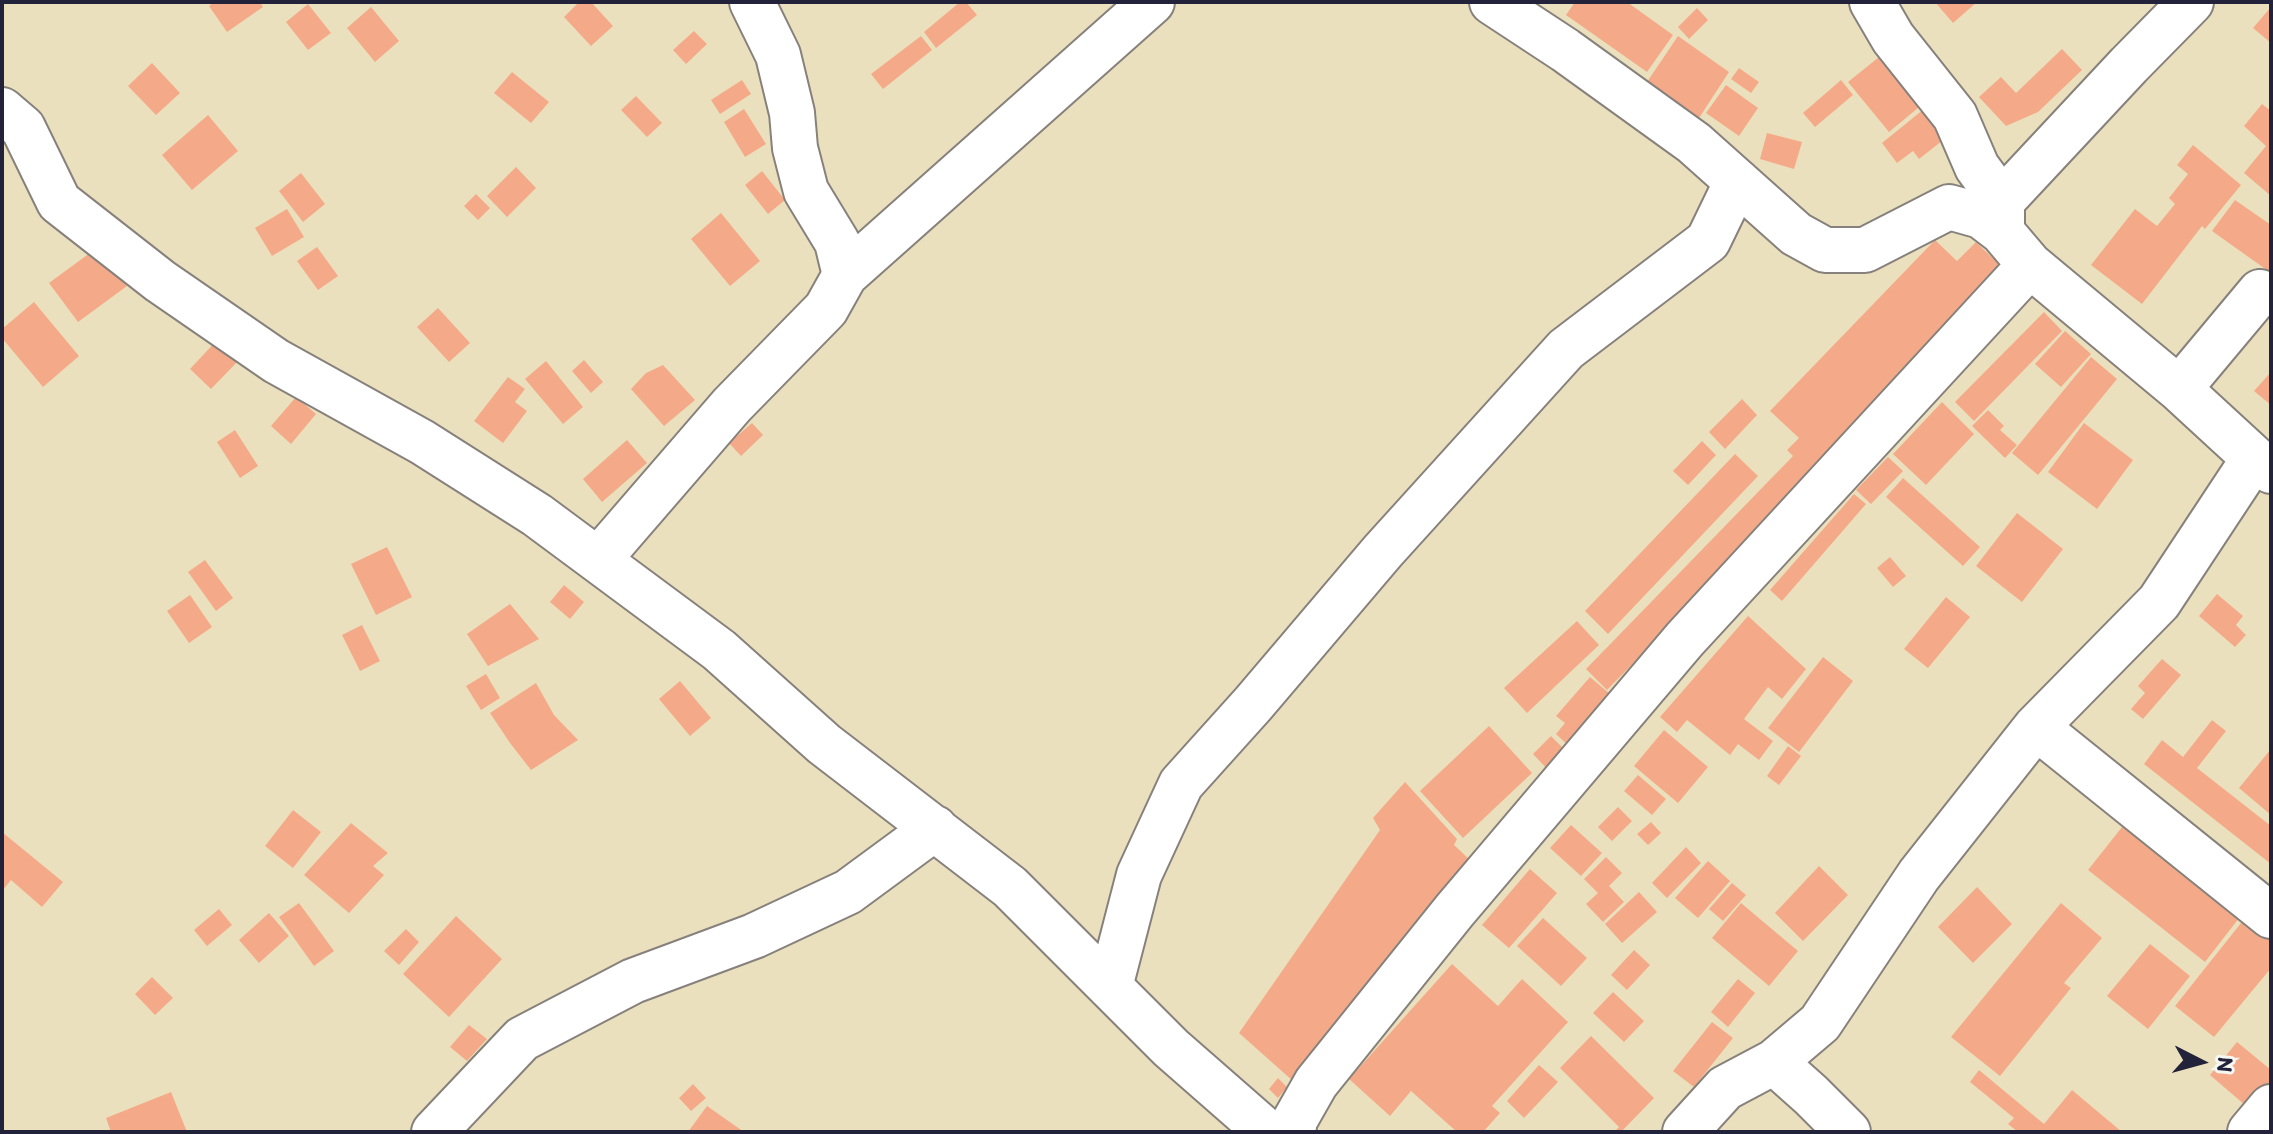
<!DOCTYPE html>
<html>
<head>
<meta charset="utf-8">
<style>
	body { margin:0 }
	#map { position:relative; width:2273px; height:1134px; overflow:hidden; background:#ebe0bd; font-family:Itim,sans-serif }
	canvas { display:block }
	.frame { position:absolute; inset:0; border:4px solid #22223b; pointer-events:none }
	.north { position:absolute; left:2161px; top:1022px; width:80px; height:80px; -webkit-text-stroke:6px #f6f6f2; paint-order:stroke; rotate:96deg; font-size:22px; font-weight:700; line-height:32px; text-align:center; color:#22223b }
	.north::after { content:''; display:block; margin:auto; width:28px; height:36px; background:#22223b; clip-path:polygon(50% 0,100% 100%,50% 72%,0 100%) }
</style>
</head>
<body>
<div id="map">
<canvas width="2273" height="1134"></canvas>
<div class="frame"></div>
<div class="north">N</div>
</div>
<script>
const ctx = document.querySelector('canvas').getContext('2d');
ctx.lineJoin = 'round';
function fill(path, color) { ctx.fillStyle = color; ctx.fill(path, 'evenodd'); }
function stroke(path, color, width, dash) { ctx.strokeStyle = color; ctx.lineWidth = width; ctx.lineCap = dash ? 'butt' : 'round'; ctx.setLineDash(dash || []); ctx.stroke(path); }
fill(new Path2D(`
	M214 2H260L263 7 227 32 209 6Z
	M579 2H591L613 26 591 46 564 17Z
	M960 2H966L977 15 936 48 924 32Z
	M1575 2H1627L1673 35 1647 72 1566 15Z
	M1935 2H1977L1953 23Z
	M308 4 331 33 308 50 286 22Z
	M371 7 399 41 375 62 347 28Z
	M2271 7V43L2253 28Z
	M1697 8 1708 20 1689 39 1678 27Z
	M694 31 707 44 686 64 673 50Z
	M921 36 932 50 883 89 871 74Z
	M1678 36 1729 72 1699 118 1647 82Z
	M2062 49 2082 70 2038 112 2006 126 1979 97 2001 77 2016 93Z
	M1884 53 1924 103 1889 132 1848 82Z
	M152 63 180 93 156 115 128 86Z
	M1739 68 1759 82 1751 93 1731 79Z
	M512 72 549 102 531 123 494 93Z
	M742 80 751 94 720 114 711 100Z
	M1841 80 1853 95 1815 127 1803 113Z
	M1726 85 1758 108 1739 136 1706 113Z
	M636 96 662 123 647 137 621 110Z
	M2262 104 2271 111V196L2244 173 2266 146 2244 126Z
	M744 109 766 144 745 157 724 122Z
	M1924 109 1947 137 1919 159 1913 151 1897 163 1882 143Z
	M208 115 238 151 192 190 162 155Z
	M1767 133 1802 142 1794 169 1760 159Z
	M2193 145 2241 185 2205 229 2202 226 2142 304 2091 265 2135 209 2157 226 2175 204 2169 198 2188 174 2177 165Z
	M516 167 536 188 507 217 487 196Z
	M762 171 785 200 768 214 745 185Z
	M301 173 325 204 303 222 279 191Z
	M476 194 490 208 478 220 464 206Z
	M2235 200 2271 225V273L2212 231Z
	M287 209 304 237 272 256 255 228Z
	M721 213 760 261 730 286 691 239Z
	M1935 240 1957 261 1976 242 2012 277 1607 690 1586 669 1793 456 1787 450 1799 438 1770 411Z
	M98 247 127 286 78 322 49 283Z
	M317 247 338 276 318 290 297 261Z
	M34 302 79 356 43 387 2 338V329Z
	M438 308 470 343 449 362 417 327Z
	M2044 312 2062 331 1974 421 1955 402Z
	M2065 331 2091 354 2061 387 2035 364Z
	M219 338 240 359 211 389 190 369Z
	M2091 357 2117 379 2038 475 2012 453Z
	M584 360 603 382 591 393 572 371Z
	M546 361 583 407 563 424 525 379Z
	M663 365 695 400 664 426 631 389 646 373Z
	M2271 372V405L2254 391Z
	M508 377 525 389 515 402 527 411 503 443 474 421Z
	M296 397 316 414 291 444 271 426Z
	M1742 399 1757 415 1725 449 1709 432Z
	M1942 402 1974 434 1926 485 1893 454Z
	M1988 410 2004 426 2000 430 2017 445 2005 458 1972 426Z
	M752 423 763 435 741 456 729 443Z
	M2084 423 2133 460 2097 509 2048 472Z
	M235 430 258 466 240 478 217 442Z
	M627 440 647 463 602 502 583 479Z
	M1702 441 1716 455 1688 485 1673 471Z
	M1735 454 1758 476 1608 634 1585 611Z
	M1888 457 1903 471 1871 504 1856 490Z
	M1903 478 1980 547 1963 566 1886 497Z
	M1854 494 1866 504 1782 601 1770 590Z
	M2017 513 2063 549 2022 602 1976 566Z
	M387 547 412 597 376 615 351 564Z
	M1890 557 1906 576 1893 587 1877 568Z
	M205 560 233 598 216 611 188 572Z
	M564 585 584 602 570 619 550 602Z
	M2217 594 2243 616 2236 625 2246 635 2235 647 2199 616Z
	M190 595 212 627 189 643 167 611Z
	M1946 597 1970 617 1928 668 1904 649Z
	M510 604 539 639 488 666 467 634Z
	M1748 616 1806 669 1782 699 1768 687 1744 719 1773 741 1759 760 1738 744 1730 755 1687 720 1677 732 1660 717Z
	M1577 621 1599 645 1527 713 1504 688Z
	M362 625 380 661 360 671 342 635Z
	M1823 657 1853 681 1799 752 1768 728Z
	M2162 659 2181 675 2143 719 2131 709 2145 693 2138 686Z
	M486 674 500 698 481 710 466 686Z
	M1590 677 1616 699 1573 750 1556 734 1565 723 1556 716Z
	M680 681 711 718 690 736 659 699Z
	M536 683 554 715 578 740 531 770 510 743 490 713Z
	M2212 720 2226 731 2197 768 2271 826V864L2144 764 2162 740 2183 757Z
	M1489 726 1532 773 1463 838 1420 791Z
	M1664 730 1708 767 1678 803 1634 766Z
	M1551 736 1568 753 1550 772 1533 754Z
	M1788 746 1801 756 1779 785 1767 776Z
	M2271 749V815L2239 788Z
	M1638 775 1666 799 1652 815 1624 791Z
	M1405 782 1457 839 1454 845 1469 859 1293 1081 1239 1033 1380 830 1373 818Z
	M1618 807 1632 821 1612 841 1598 827Z
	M293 810 321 832 293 868 265 846Z
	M1651 822 1661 833 1648 845 1637 834Z
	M2126 822 2243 913 2205 962 2088 870Z
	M351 823 388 853 373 866 384 875 349 913 304 875Z
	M1571 825 1602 853 1581 876 1550 848Z
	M2 832 63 882 42 907 11 880 2 891Z
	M1686 847 1701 863 1667 898 1652 883Z
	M1606 857 1622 873 1609 886 1624 902 1603 922 1586 904 1598 893 1584 879Z
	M1708 861 1730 881 1698 918 1675 898Z
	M1819 866 1848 895 1803 941 1775 913Z
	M1530 869 1557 893 1509 948 1482 925Z
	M1732 883 1746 895 1723 921 1709 909Z
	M1977 887 2012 924 1973 963 1938 927Z
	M1639 892 1657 912 1622 943 1605 924Z
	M299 903 334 951 314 966 279 917Z
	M1741 903 1798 951 1769 986 1712 938Z
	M2061 903 2102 938 2064 983 2071 988 2000 1076 1951 1037Z
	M219 909 232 925 207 946 194 930Z
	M269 913 289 936 259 963 239 940Z
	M456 916 502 959 449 1017 403 974Z
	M1543 918 1587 958 1561 986 1517 946Z
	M2245 918 2271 940V968L2214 1037 2175 1006Z
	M406 929 419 942 399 965 384 951Z
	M2150 944 2190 976 2148 1029 2107 996Z
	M1634 950 1650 965 1627 990 1611 975Z
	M1452 964 1498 1006 1522 979 1568 1022 1492 1106 1500 1113 1483 1132H1457L1411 1091 1390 1116 1349 1079Z
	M152 977 173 998 155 1015 135 994Z
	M1738 979 1755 993 1728 1027 1711 1012Z
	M1613 992 1644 1021 1624 1042 1593 1013Z
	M1712 1022 1733 1038 1694 1087 1673 1071Z
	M469 1025 487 1039 467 1061 450 1047Z
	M1591 1036 1654 1098 1621 1132H1614L1619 1127 1560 1068Z
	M2237 1042 2271 1070V1089L2252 1111 2210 1075Z
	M1539 1065 1558 1082 1524 1118 1507 1101Z
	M1979 1070 2044 1124 2072 1090 2122 1132H2018L2008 1124 2014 1118 1970 1082Z
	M1278 1078 1287 1087 1278 1098 1269 1089Z
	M693 1084 706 1098 691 1111 679 1098Z
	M171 1092 187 1132H111L106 1118Z
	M707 1106 744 1132H688Z`), '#f4aa88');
const minor = new Path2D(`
	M1492 2 1565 50 1694 143 1796 234 1825 250H1865L1949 207 1981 216 2002 232 2030 265 2179 389 2254 458 2271 471
	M1872 2 1893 38 1955 116 1977 167 2002 201
	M2 110 23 128 59 202 160 281 276 361 422 442 537 515 719 650 824 744 1010 887 1171 1048 1267 1132
	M2002 232V201L2129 65 2191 2
	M845 275 1152 2
	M2179 389 2260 292
	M598 560 732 405 826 309 845 275 837 242 806 191 795 148 792 113 778 55 752 2
	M2036 727 2271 916
	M1110 987 1139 875 1181 784 1253 704 1383 551 1566 349 1708 241 1737 181
	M1774 1062 1811 1095 1848 1132
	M434 1132 522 1039 633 981 754 936 848 892 935 828
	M1293 1132 1295 1120 1316 1083 1455 910 1685 639 2030 265
	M1685 1132 1725 1088 1774 1062 1820 1023 1919 875 2036 727 2159 602 2254 458
	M2250 1132 2271 1107`);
stroke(minor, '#86817c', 48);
stroke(minor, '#fff', 44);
</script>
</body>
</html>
